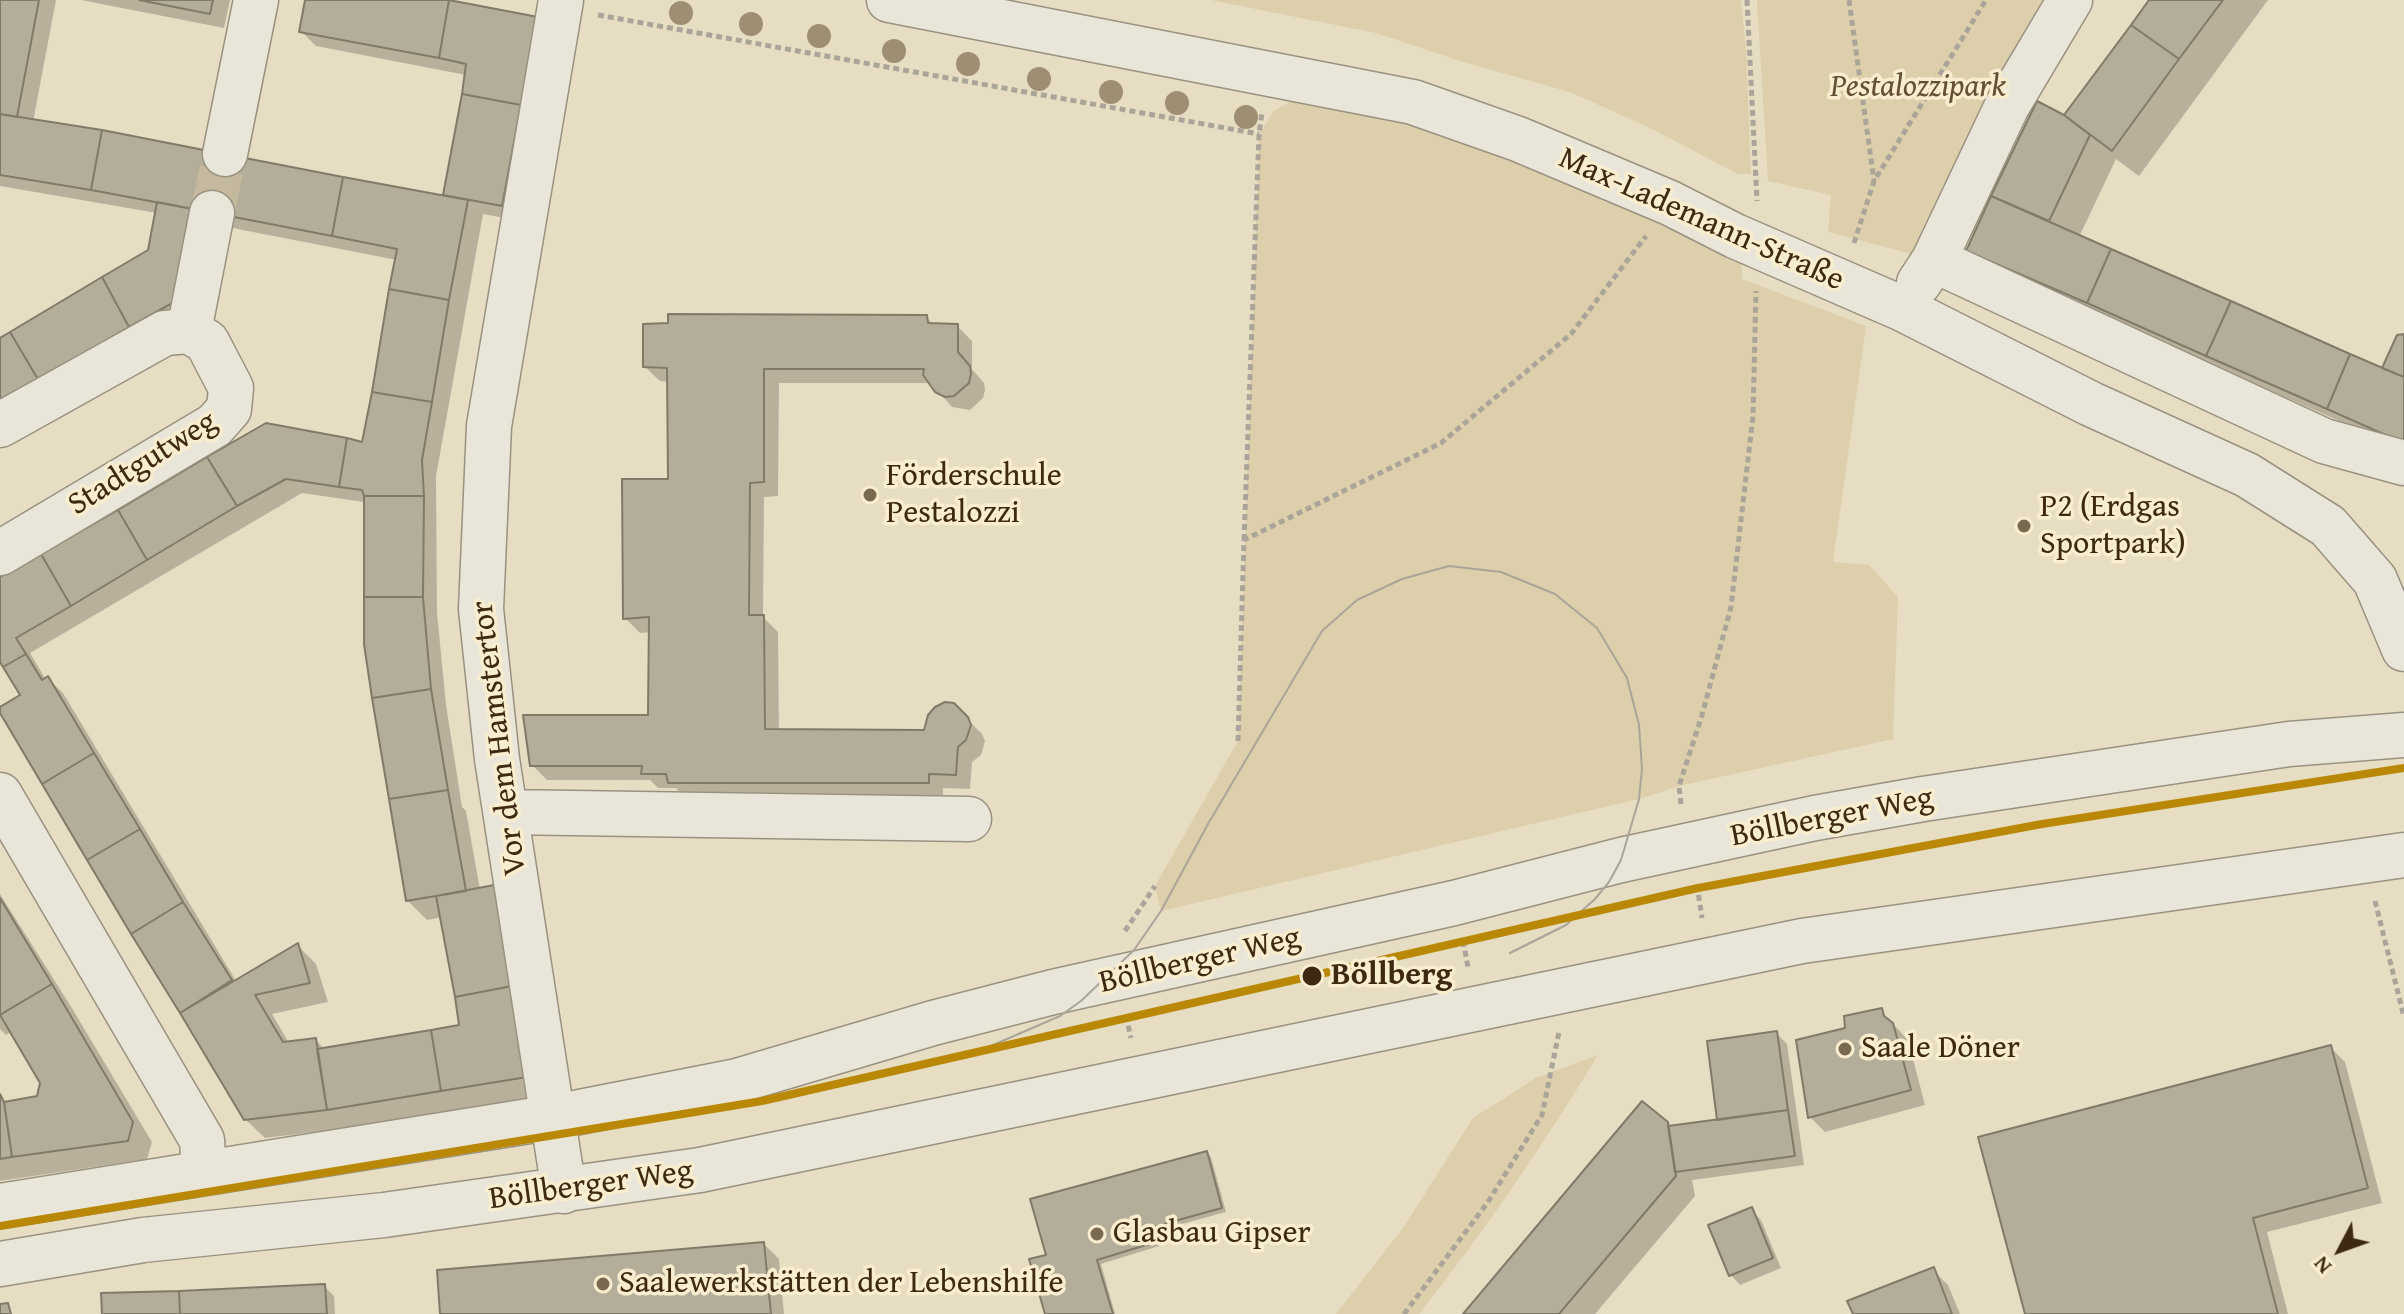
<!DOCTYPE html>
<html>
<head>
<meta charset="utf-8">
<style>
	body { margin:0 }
	#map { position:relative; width:2404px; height:1314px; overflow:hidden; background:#e6ddc2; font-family:"Gentium Book Plus",serif }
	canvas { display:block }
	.north { position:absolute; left:2300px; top:1210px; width:80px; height:80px; -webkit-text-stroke:6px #f8edce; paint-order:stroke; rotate:229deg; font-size:22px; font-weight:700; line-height:32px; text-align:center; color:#3e2a13 }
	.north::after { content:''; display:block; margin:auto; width:28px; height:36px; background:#3e2a13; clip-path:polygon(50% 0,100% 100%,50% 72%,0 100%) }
</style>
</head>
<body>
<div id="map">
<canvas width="2404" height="1314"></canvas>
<div class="north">N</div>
</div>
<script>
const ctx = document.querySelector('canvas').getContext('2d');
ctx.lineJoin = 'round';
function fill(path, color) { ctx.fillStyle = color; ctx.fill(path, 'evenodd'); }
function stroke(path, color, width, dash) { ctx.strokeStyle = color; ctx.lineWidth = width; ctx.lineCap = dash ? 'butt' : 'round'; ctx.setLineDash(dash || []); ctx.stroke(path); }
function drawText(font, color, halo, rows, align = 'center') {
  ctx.font = font + ' "Gentium Book Plus",serif'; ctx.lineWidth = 7; ctx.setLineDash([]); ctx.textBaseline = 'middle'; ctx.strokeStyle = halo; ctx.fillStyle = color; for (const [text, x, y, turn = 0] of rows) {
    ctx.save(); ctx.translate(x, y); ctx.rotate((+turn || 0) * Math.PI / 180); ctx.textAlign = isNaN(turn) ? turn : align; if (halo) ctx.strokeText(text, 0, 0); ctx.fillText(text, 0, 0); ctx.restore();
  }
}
fill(new Path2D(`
	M1211 0H1741L1746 49 1751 174H1738L1652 129 1570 92 1460 61 1376 33Z
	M1757 0H2070L1934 260 1828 232 1831 195 1768 181Z
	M1297 98 1402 119 1516 161 1741 257 1742 279 1866 326 1833 562 1869 565 1898 597 1893 739 1679 786 1639 799 1161 911 1155 886 1238 741 1259 134 1274 111Z
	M1598 1055C1544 1144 1484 1232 1419 1314H1336L1403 1228 1473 1118 1536 1078Z`), '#ddcfab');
fill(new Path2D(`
	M0 0H56L33 122 444 198 466 75 316 46 301 31 307 0H438L537 18 516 220 483 214 436 476 437 613 446 705 462 807 466 811 480 890 493 888 513 907 545 1095 347 1128 265 1138 245 1119 0 709 23 696 0 657V579L363 445 397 260 217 225 203 309 0 427V340L149 251 157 213 0 186ZM302 493 364 502 407 900 427 920 442 917 462 1027 325 1050 316 1040 289 1043 272 1014 328 1002 316 964 297 945 236 981 63 693 48 679 46 680 30 653Z
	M81 0H230L224 28Z
	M2151 0H2268L2139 176 2116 159 2079 237 2383 370 2404 336V452L2348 427 2344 423 1984 265 1969 250 1999 201 1993 195 2065 118Z
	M926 317 935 326H957L972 341V369L984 383 985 390 983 398 970 410 952 407 931 383H779L778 496 764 497 763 617 778 632 779 731 926 732 953 705 982 734 985 741 981 755 972 762 970 789 943 788V797L685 798 676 788H658L650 780H547L532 765 650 717 651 632 640 633 625 618 670 481 669 382 660 381 645 367Z
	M0 894 70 1005 152 1142 147 1159 0 1181V1097L7 1104 38 1098 42 1082 11 1032 6 1035 0 1029Z
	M1881 1011 1908 1040 1925 1105 1825 1132 1810 1117 1847 1030Z
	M1777 1034 1787 1044 1804 1165 1692 1180 1695 1196 1595 1314H1465L1666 1123 1671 1128 1720 1121Z
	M2330 1047 2345 1062 2382 1203 2267 1232 2288 1314H2027Z
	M1206 1153 1211 1157 1226 1212 1156 1231 1159 1246 1101 1264 1115 1314H1047L1048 1257Z
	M1751 1210 1761 1220 1781 1268 1740 1285 1731 1275Z
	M764 1244 779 1259 784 1314H442Z
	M1933 1270 1948 1285 1960 1314H1855Z
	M324 1286 334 1296 335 1314H104Z`), '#0003');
const building = new Path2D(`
	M0 0H39L17 117 0 114Z
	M139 0H213L210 14Z
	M305 0H449L439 58 299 32Z
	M449 0 538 17 521 105 462 94 466 64 439 58Z
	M2149 0H2223L2179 59 2131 25Z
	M2131 25 2179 59 2112 151 2064 115Z
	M462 94 521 105 502 206 443 195Z
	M2037 101 2064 115 2090 135 2049 221 1991 196Z
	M0 114 102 130 91 190 0 175Z
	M102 130 214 152 203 211 91 190Z
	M214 152 343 177 332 236 203 211Z
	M343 177 468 200 449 300 389 289 397 249 332 236Z
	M1991 196 2111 249 2087 303 1966 251Z
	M157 202 203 211 189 294 129 327 102 277 148 250Z
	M2111 249 2231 301 2206 356 2087 303Z
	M102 277 129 327 39 381 10 332Z
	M389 289 449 300 432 402 372 392Z
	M2231 301 2350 354 2327 409 2206 356Z
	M668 314 927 315 928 323 958 324V352L970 366 971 374 969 383 954 396 945 397 935 392 923 375 924 369H764V482L750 483 749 615H764L765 729 924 730 928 715 935 707 945 702 954 703 968 717 971 725 966 740 958 747 956 775 929 774V783H668L666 774H641L642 766H530L523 715H648L649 617 623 619 622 479H668L667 368 643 367V324L668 323Z
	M10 332 39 381 0 403V338Z
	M2404 334V377L2382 368 2397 335Z
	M2350 354 2404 377V443L2327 409Z
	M372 392 432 402 422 460 424 496H364L362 490 339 487 347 438 362 442Z
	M266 423 347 438 339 487 286 479 237 506 207 457Z
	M207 457 237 506 147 560 118 510Z
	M364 496H424L423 597H364Z
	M118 510 147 560 71 606 41 554Z
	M41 554 71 606 16 638 26 654 3 667 0 662V577Z
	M364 597H423L431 689 372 698 364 644Z
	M26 654 42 680 48 676 94 753 42 784 0 713V707L20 695 3 667Z
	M431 689 448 790 389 799 372 698Z
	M94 753 140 829 87 860 42 784Z
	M448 790 466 891 406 901 389 799Z
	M140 829 183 902 131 934 87 860Z
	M494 885 512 986 455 997 436 896Z
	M0 898 52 984 0 1015Z
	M183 902 232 980 180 1013 131 934Z
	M298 943 310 983 255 995 283 1042 316 1038 327 1110 244 1120 180 1013Z
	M52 984 133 1122 128 1141 12 1157 4 1102 37 1096 40 1083 0 1015Z
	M512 986 527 1077 441 1091 431 1030 459 1025 455 997Z
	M1882 1008 1884 1016 1893 1023 1911 1090 1808 1118 1796 1040 1845 1028 1844 1016Z
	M431 1030 441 1091 327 1110 317 1049Z
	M1777 1031 1788 1110 1717 1120 1707 1041Z
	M2331 1045 2368 1188 2253 1218 2278 1314H2025L1978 1137Z
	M0 1094 4 1102 12 1157 0 1159Z
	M1642 1101 1668 1122 1676 1176 1559 1314H1463Z
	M1788 1110 1795 1156 1675 1172 1668 1126Z
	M1207 1151 1222 1208 1153 1227 1156 1242 1097 1260 1113 1314H1045L1029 1259 1046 1255 1030 1199Z
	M1752 1207 1773 1258 1729 1276 1708 1225Z
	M764 1242 771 1314H440L437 1270Z
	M1934 1267 1952 1314H1853L1847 1301Z
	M325 1284 327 1314H180L179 1291Z
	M179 1291 180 1314H102L101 1293Z
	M8 1303 11 1314H0V1304Z`);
fill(building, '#b4ad99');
stroke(building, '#827a69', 2);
stroke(new Path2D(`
	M212 213 225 154`), '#c4b99f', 44, [44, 22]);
const minor = new Path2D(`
	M561 0 489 426 481 609 497 759 564 1191
	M889 0 1413 102 1518 139 1670 203 1735 236 1903 309 2091 404 2247 475 2328 526 2375 580 2404 649
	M225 154 256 0
	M1934 260 2324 441 2404 463
	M1919 283 1934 260 2007 106 2070 0
	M189 331 212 213
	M0 425 165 333 189 331 207 342 231 388 229 409 215 425 0 553
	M0 795 202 1140 204 1173
	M506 812 969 819
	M0 1206 554 1117 737 1081 933 1023 1053 992 1454 903 1621 860 1815 818 1923 799 2289 744 2404 735
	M0 1264 143 1240 384 1215 700 1170 1802 941 2404 855`);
stroke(minor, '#9a9281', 47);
stroke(new Path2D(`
	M1747 0 1757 201
	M1849 0 1874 181
	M598 15 1259 134
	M1854 243 1874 181 1986 0
	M1244 540 1259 134 1262 113
	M1238 741 1244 540 1441 443 1571 334 1646 236
	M1681 804 1679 786 1702 715 1731 607 1753 416 1756 291
	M1697 885 1702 918
	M2375 901 2404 1017
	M1125 931 1155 886
	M1463 941 1468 967
	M1126 1016 1131 1038
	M1404 1314 1488 1202 1542 1115 1559 1032`), '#aaa598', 5, [6, 4]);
stroke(minor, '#e9e5d8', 44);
stroke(new Path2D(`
	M970 1055 1060 1016 1081 1001 1134 950 1161 911 1208 824 1322 631 1357 600 1402 579 1449 566 1501 572 1555 594 1597 628 1627 678 1639 725 1642 769 1639 799 1621 860 1609 882 1595 899 1566 925 1510 953`), '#aaa598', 2);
stroke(new Path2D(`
	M0 1226 762 1101 1698 888 2042 824 2404 768`), '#b98807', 8);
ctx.fillStyle = '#9e8f74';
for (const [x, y] of [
	[681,13],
	[751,24],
	[819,36],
	[894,51],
	[968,64],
	[1039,79],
	[1111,92],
	[1177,103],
	[1246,117]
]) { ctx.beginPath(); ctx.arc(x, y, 12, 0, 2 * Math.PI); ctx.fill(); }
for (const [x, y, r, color] of [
	[870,495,8,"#796950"],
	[2024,526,8,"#796950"],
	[1312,976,11,"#3e2a13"],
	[1845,1049,8,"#796950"],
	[1097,1234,8,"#796950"],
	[603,1284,8,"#796950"]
]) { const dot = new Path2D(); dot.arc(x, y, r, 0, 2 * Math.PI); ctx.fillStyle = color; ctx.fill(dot); stroke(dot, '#f8edce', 3); }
drawText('italic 32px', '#645034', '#f8edce', [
	["Pestalozzipark",1918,88]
]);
drawText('32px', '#3e2a13', '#f8edce', [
	["Max-Lademann-Straße",1701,220,24],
	["Stadtgutweg",143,464,-32],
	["Vor dem Hamstertor",500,738,-97],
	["Böllberger Weg",1832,818,-11],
	["Böllberger Weg",1200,961,-13],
	["Böllberger Weg",591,1186,-8]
]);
drawText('32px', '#3e2a13', '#f8edce', [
	["Förderschule",886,477],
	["Pestalozzi",886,514],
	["P2 (Erdgas",2040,508],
	["Sportpark)",2040,545],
	["Saale Döner",1861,1049],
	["Glasbau Gipser",1113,1234],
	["Saalewerkstätten der Lebenshilfe",619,1284]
], 'left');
drawText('bold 32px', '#3e2a13', '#f8edce', [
	["Böllberg",1331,976]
], 'left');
</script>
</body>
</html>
